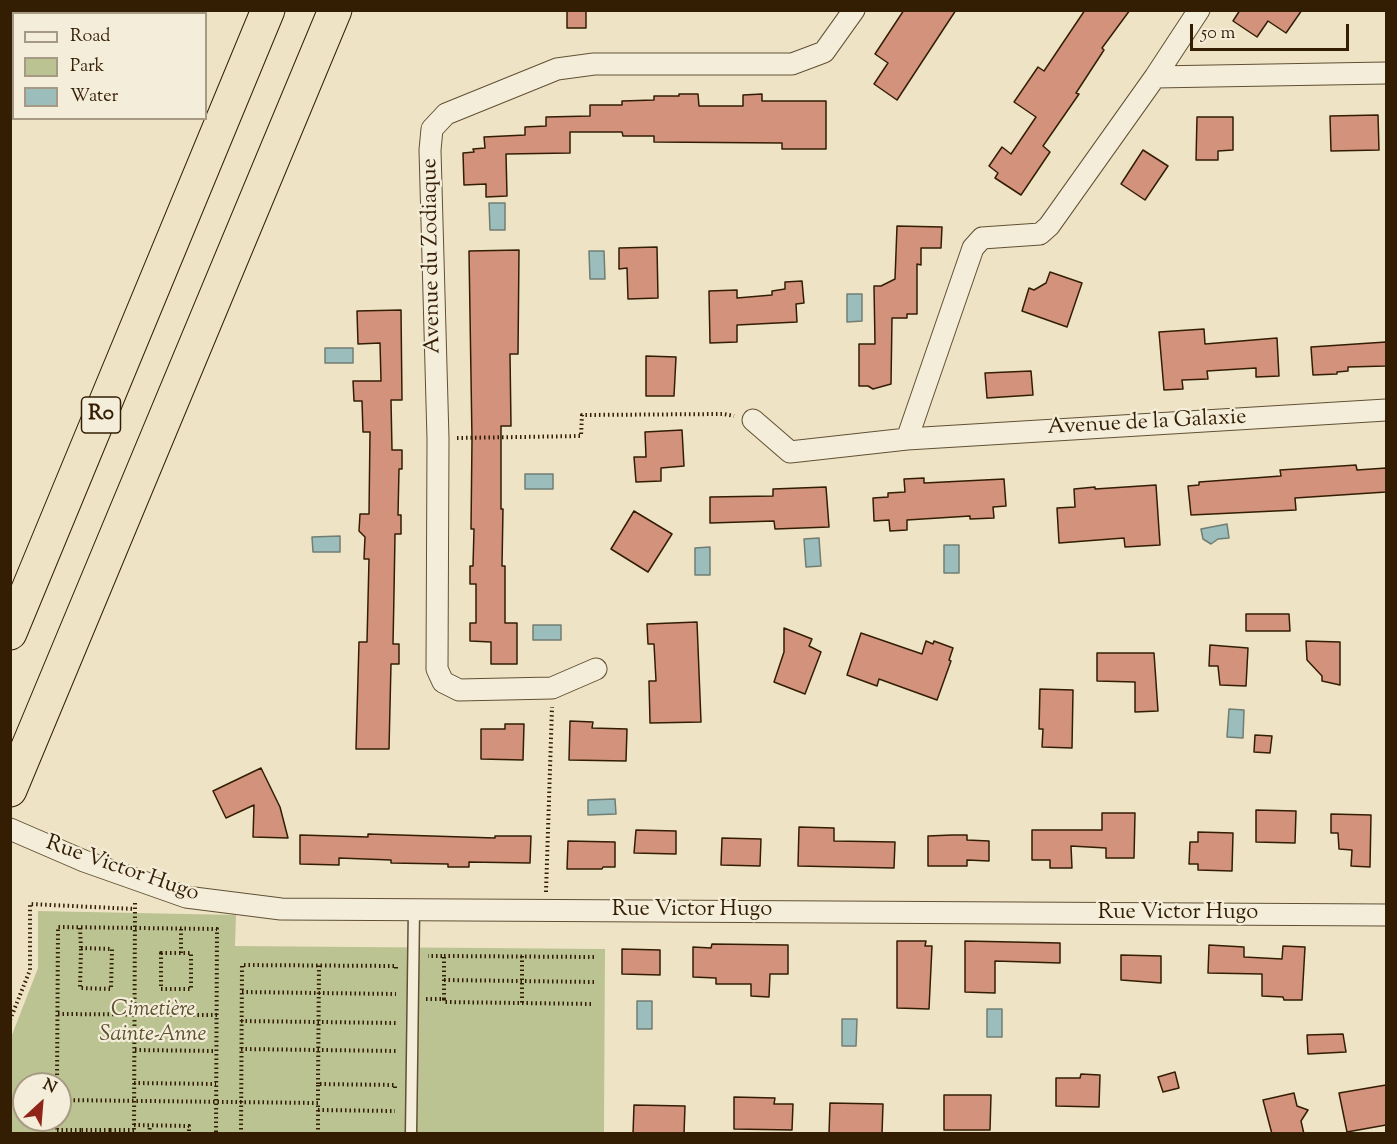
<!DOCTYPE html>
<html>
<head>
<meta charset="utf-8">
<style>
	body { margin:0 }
	#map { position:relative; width:1397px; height:1144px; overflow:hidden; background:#eee4c5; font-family:"Sorts Mill Goudy",serif }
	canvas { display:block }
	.frame { position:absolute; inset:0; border:12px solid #331e04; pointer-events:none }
	.legend { position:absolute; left:12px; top:12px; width:195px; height:108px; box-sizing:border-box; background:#f4edd9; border:2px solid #a79a84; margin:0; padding:8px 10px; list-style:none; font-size:18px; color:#331e04 }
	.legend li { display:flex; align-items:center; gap:12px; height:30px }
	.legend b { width:30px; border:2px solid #a79a84 }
	.north { position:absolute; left:12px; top:1072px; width:60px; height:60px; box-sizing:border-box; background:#f4edd9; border:2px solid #a79a84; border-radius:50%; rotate:26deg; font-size:16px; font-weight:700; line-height:24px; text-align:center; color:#331e04 }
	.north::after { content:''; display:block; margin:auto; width:21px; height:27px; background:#8f2418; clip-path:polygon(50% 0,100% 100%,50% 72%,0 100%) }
	.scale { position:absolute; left:1190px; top:24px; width:159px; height:27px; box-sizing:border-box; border:3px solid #331e04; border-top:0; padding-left:8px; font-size:18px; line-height:21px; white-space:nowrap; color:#331e04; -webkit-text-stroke:4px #f4edd9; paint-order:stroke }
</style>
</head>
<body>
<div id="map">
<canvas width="1397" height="1144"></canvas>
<div class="frame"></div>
<ul class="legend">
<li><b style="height:8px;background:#f4edd9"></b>Road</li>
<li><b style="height:16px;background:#bbc392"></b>Park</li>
<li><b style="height:16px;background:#9bbdbc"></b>Water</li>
</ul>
<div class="north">N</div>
<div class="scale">50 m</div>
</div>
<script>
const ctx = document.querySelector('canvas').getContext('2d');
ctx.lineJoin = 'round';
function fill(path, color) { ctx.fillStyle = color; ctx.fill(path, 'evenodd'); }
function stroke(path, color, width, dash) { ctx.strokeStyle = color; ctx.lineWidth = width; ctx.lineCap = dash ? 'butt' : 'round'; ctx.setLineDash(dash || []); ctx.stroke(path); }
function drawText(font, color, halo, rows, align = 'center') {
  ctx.font = font + ' "Sorts Mill Goudy",serif'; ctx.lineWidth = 4.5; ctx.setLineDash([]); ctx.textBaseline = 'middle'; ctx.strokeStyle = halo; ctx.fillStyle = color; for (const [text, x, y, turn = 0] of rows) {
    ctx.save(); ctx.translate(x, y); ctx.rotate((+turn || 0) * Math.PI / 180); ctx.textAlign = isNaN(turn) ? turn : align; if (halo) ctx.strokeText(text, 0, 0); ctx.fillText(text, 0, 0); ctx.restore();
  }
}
fill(new Path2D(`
	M38 911 236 915 235 946 605 949 604 1133H11L10 1040 38 968ZM24 1084H60V1120H24Z`), '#bbc392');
const water = new Path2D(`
	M489 203H505V230H490Z
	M589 251H604L605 279H590Z
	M847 294H862V321L847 322Z
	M325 348H353V363H325Z
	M525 474H553V489H525Z
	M1227 524 1229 538 1218 539 1211 544 1203 539 1201 529Z
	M340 536V552H313L312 537Z
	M819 538 821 566 806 567 804 539Z
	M944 545H959V573H944Z
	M710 547V575H695V548Z
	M533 625H561V640H533Z
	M1229 709 1244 710 1243 738 1227 737Z
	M615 799 616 814 588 815V800Z
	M637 1001H652V1029H637Z
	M987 1009H1002V1037H987Z
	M842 1019H857L856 1046H842Z`);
fill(water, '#9bbdbc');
stroke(water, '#717d72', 1.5);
const building = new Path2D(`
	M567 10H586V28H567Z
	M904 10H956L897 100 874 84 888 63 875 54Z
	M1085 10H1130L1102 48 1104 50 1076 93 1079 94 1043 146 1050 152 1021 195 995 178 998 173 989 166 1002 147 1011 154 1036 117 1014 102 1038 67 1044 71Z
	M1240 10H1302L1286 33 1268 21 1257 37 1233 21Z
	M679 94H698L699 106H743V95L762 94V101H826V149H782V143L654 142V136H623L622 132H570V153L506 154 507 196 486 197V184L464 185 463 153 474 152 473 149 485 148 484 137 525 135V127L546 126V117L590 116V105H622V101L654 100V96H679Z
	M1378 115 1379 150 1331 151 1330 116Z
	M1197 117H1233V150L1218 151V160H1196Z
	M1143 150 1168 166 1145 200 1121 184Z
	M897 226 942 227 941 248H921V265L917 264V314H907V318H892L891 384 873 389 868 386H859V344H875L874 286H881L895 279Z
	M657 247 658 298 628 299 627 268 619 269V248Z
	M519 250 518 354H510L511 426H501V509H503L502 566H505V623H517V664H491V642L470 641V623H476V584H470V566H473L474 529H471L472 440 469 251Z
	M1050 272 1082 283 1067 327 1022 311 1029 288 1034 290 1046 283Z
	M802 281 804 303 796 304 797 322 737 325V342L710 343 709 291 737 290V298L772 295V291L785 289V282Z
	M401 310 402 400H391L392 450H402V469H399L398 515H401V534H395L394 593 393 644H399V664H391L389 749H356L359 642H367L369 559H364L365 537 359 531 360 514H369L370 432H363L362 401H354L353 381H381L380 343 358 344 357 311Z
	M1204 329 1205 344 1277 338 1279 376 1256 377V368L1207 371 1208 379 1182 380 1183 389 1164 390 1159 332Z
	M1386 342V366L1348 367V371L1337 372V374L1313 375 1311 347Z
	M646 356 676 357 674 396H646Z
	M1031 371 1033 395 987 398 985 373Z
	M682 430 684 466 661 468V481L636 482 634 457H646L645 432Z
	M1356 465 1357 470 1386 468V492L1295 498 1296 510 1191 515 1188 486 1199 485V482L1281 476 1280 470Z
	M924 478V483L1004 479 1006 506 993 507 994 518 970 519V516L907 520V530L890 531 889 520 874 521 873 498 888 497V493L905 492 904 479Z
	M1156 485 1160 545 1125 547 1124 538 1059 543 1057 508 1075 507 1074 489 1095 487V489Z
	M826 487 829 527 775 529 774 521 710 523V497L773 496V489Z
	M634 511 672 534 648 572 611 549Z
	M1246 614H1289L1290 631H1246Z
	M697 622 701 722 650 723 649 681H656L654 644H648L647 624Z
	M784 628 812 639 809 646 821 652 805 694 774 682 784 652Z
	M861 633 922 654 926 641 933 644 934 641 953 648 949 660 951 661 937 700 879 679 877 686 847 675Z
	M1306 641 1340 642V685L1322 681V676L1307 660Z
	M1210 645 1248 648 1246 686 1220 685 1218 666H1209Z
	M1097 653H1154L1158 711 1135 712V682L1097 681Z
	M1040 689 1073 690 1072 748 1042 747 1043 729H1039Z
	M570 721 593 722 592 728 627 729 626 761 569 760Z
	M505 724H524L523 760 481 759V729H505Z
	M1255 735 1272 736 1270 753 1254 752Z
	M261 768 280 807 288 838 253 837 254 805 226 818 213 791Z
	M1256 810 1296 811 1295 843 1256 842Z
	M1102 813H1135L1134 858H1106V848L1071 846 1072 868H1050V860H1032V830H1102Z
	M1331 814 1371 815 1370 867 1351 866 1352 850 1339 849 1338 833H1331Z
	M799 827 834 828V841L895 842 894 868 798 866Z
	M636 830 676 831V854L634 853Z
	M1198 832 1233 833 1232 871 1198 870V864H1189L1190 842H1198Z
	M368 834 495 838V836H531L530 863 469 862V867H448V864L391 863V860L339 858V865L300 864V835L368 837Z
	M952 835H967V840L989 841V861L967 860V866H928V836Z
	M722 838 761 839 760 866 721 865Z
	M568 841 615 842V867H603L602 869H567Z
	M897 941H926L925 946H932L929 1009 897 1008Z
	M965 941 1060 943V963L995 961V993L965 992Z
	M712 944 788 945V974H770L769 997 751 996V984H716V978L693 977V947L711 948Z
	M1209 945 1244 947V957L1282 959 1283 946 1305 947 1302 1000H1284L1283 997 1262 996V974L1208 973Z
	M622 949 660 950V975L622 974Z
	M1121 955 1161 956V983L1121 980Z
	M1343 1034 1346 1052 1308 1054 1307 1035Z
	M1175 1072 1179 1088 1163 1092 1158 1077Z
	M1081 1074 1100 1075 1099 1107 1056 1106V1078H1080Z
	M1386 1085V1125L1347 1132 1339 1093Z
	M1294 1093 1297 1106 1308 1110 1301 1121 1304 1134H1272L1263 1100Z
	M944 1095H991L990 1130H944Z
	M734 1097 775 1098 774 1104H793L792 1130 734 1129Z
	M830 1103 883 1104 882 1134H829Z
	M634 1105 685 1106 684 1134H633Z`);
fill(building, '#d3927c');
stroke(building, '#331e04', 1.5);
const service = new Path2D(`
	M411 1134 414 909`);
const minor = new Path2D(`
	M1155 77 1386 73
	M753 420 790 452 907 439 973 248 982 238 1040 234 1049 226 1155 77 1199 10
	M907 439 1386 410
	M596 669 552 688 459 690 443 682 437 669 438 439 430 150 432 129 446 114 557 69 594 64H792L824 52 854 10
	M10 829 84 861 186 897 281 909 1386 915`);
const motorway = new Path2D(`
	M10 633 268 10
	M10 790 335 10`);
stroke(service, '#625034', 13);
stroke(minor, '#625034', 23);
stroke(motorway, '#331e04', 35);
stroke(new Path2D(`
	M457 438 581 436 582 415 724 414 734 416
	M546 892 552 707
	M80 928 81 948
	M81 948 112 949 111 989 80 988Z
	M161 953H191V989H161Z
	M181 953V929
	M444 956 594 957
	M522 956V1003
	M444 980 594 982
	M242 992 396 994
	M426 999H444V956H428
	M444 999V1002L594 1004
	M58 1014 217 1015
	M10 1020 30 970V904L135 909
	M241 1021 396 1023
	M241 1049 397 1051
	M135 1050 216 1051
	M134 1083 216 1084
	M57 1084 58 927 217 929 216 1134
	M318 1084 319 965
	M60 1100 318 1103V1084L395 1085V1088
	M318 1110 395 1111
	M134 1125 189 1126V1134
	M57 1130H81
	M110 1130H134
	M57 1134V1120
	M81 1134V1130H110V1134
	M134 1134 135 901
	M149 1134 150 1126
	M241 1134 242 965 396 966V969
	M318 1134V1103`), '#331e04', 4, [1.5, 3]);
stroke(service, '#f4edd9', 10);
stroke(minor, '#f4edd9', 21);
stroke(motorway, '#eee4c5', 33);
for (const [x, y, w] of [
	[101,415,39]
]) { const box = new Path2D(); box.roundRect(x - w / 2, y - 18, w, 36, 4.5); ctx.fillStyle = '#f4edd9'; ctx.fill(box); stroke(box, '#331e04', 1.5); }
drawText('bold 21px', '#331e04', null, [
	["R0",101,415]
]);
drawText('22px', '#331e04', '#f4edd9', [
	["Avenue du Zodiaque",433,256,-91],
	["Avenue de la Galaxie",1147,424,-3],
	["Rue Victor Hugo",122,870,19],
	["Rue Victor Hugo",692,911],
	["Rue Victor Hugo",1178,914]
]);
drawText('italic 22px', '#5c502f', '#f4edd9', [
	["Cimetière",153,1011],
	["Sainte-Anne",153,1036]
]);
</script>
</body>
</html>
